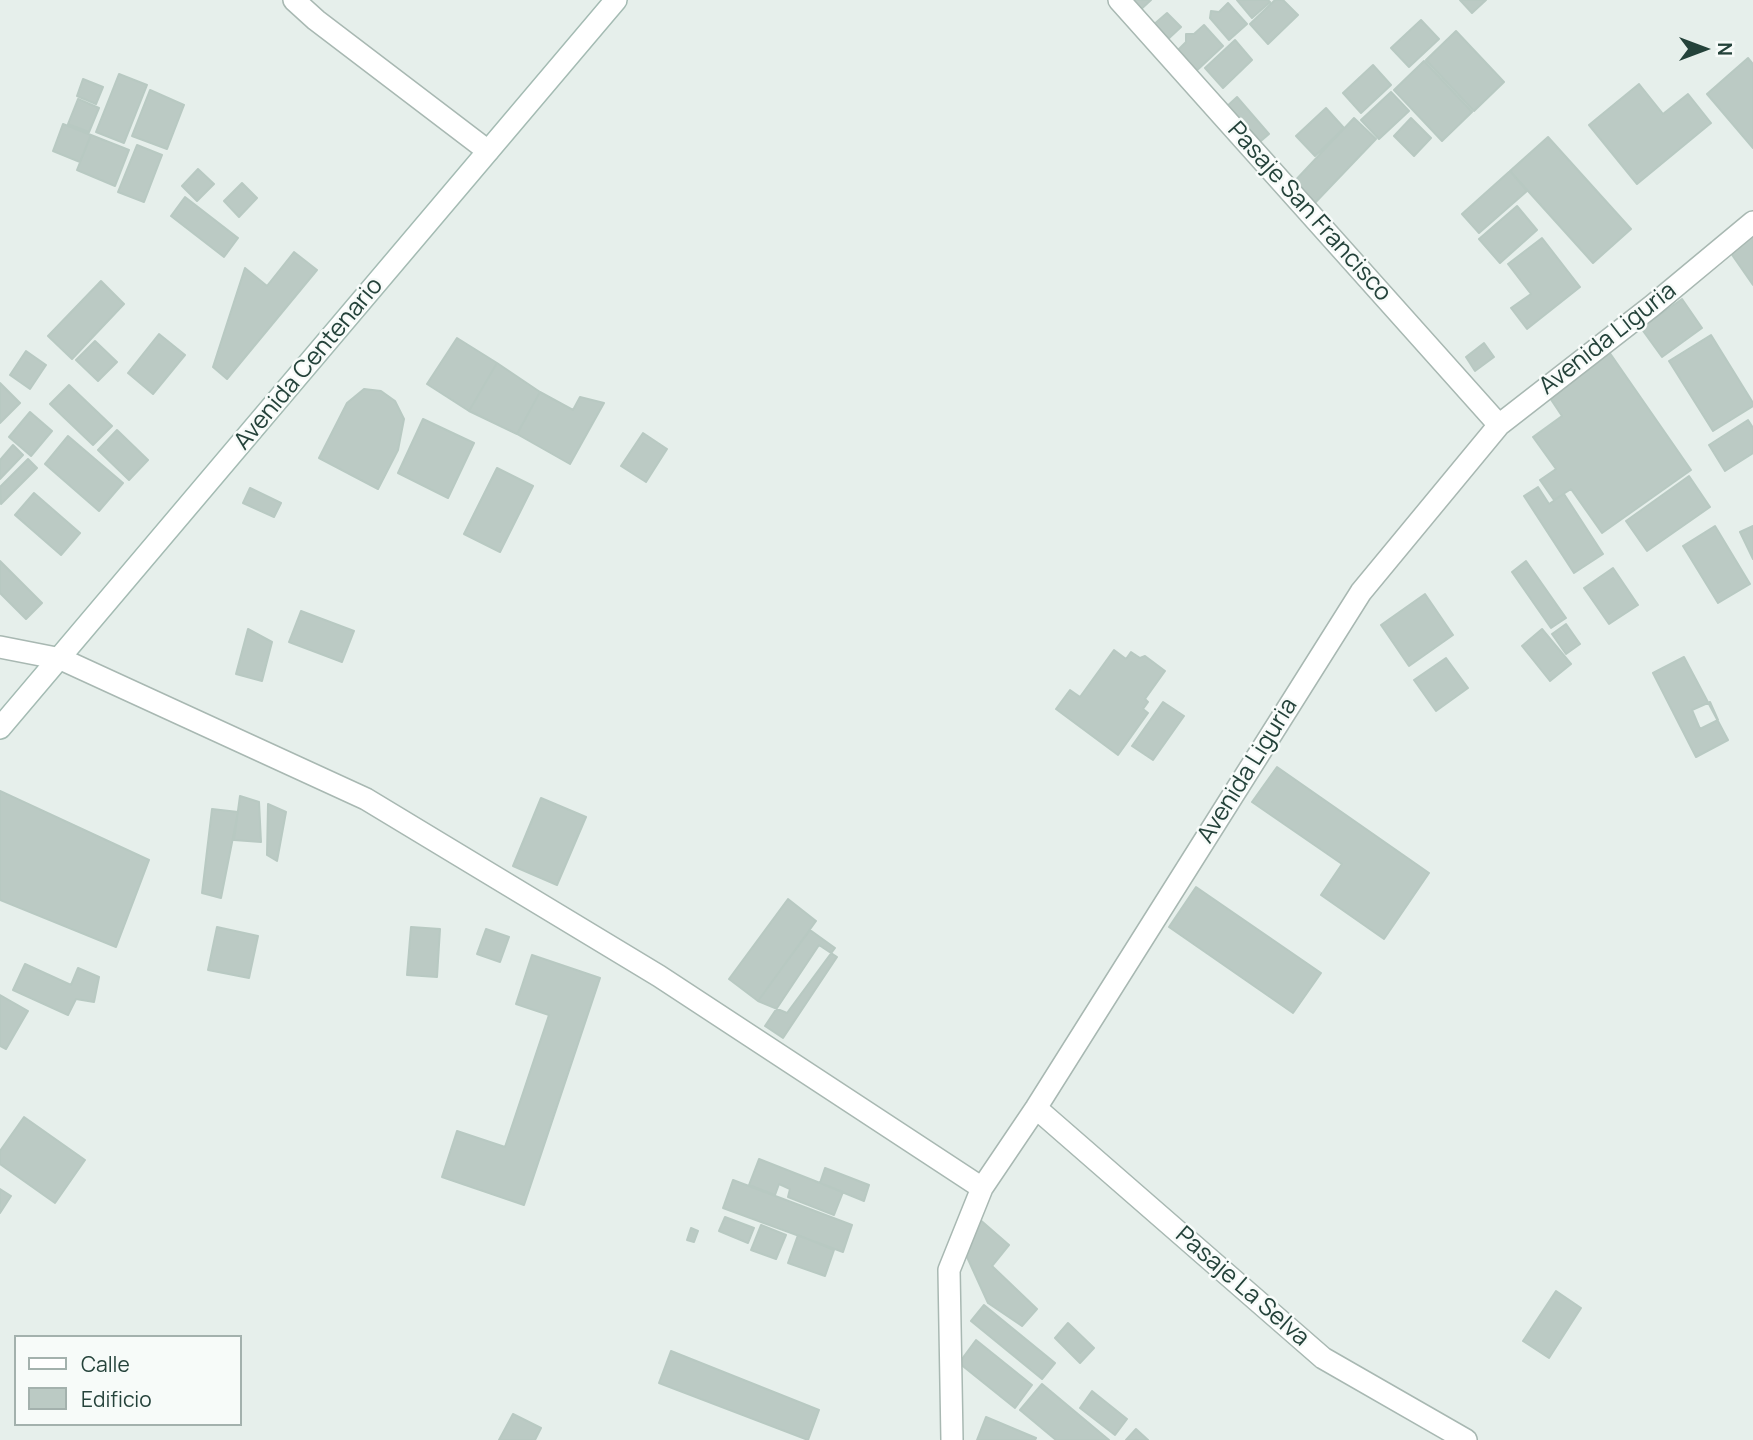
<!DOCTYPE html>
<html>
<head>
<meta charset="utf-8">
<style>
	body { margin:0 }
	#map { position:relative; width:1753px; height:1440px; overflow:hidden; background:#e6efeb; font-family:Manrope,sans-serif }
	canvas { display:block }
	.legend { position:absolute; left:14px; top:1335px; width:228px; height:91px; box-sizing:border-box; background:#f7fbf9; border:2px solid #a3b1ad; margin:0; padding:9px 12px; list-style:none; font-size:21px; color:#24423a }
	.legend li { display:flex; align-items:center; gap:14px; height:35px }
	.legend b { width:35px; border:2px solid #a3b1ad }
	.north { position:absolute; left:1669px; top:14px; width:70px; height:70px; -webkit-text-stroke:5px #f7fbf9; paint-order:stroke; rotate:90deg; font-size:19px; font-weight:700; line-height:28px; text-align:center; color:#24423a }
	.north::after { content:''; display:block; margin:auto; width:24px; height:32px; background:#24423a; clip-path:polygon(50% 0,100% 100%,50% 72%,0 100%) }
</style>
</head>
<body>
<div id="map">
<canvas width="1753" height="1440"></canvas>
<ul class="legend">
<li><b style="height:9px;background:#fff"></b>Calle</li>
<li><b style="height:19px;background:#bbcac4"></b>Edificio</li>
</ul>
<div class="north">N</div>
</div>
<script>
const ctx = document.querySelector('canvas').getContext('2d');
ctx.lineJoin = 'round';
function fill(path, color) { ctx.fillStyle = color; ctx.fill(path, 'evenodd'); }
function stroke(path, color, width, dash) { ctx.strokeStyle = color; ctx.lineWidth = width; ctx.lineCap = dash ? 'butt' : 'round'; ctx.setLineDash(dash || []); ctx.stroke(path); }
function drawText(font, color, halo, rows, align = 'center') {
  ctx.font = font + ' Manrope,sans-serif'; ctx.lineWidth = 5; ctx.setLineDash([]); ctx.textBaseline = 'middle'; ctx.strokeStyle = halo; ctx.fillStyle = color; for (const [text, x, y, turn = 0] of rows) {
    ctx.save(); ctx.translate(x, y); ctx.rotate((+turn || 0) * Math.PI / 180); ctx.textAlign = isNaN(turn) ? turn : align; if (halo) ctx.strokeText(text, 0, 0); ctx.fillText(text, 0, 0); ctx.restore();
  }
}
const building = new Path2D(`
	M1127 0H1151L1138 12Z
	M1237 0H1268L1270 2 1252 18Z
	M1275 0H1283L1298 15 1268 44 1250 24Z
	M1460 0H1486L1472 13Z
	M1228 3 1247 24 1229 40 1210 18 1211 11 1219 12Z
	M1167 13 1181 27 1166 41 1152 26Z
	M1421 20 1439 39 1409 67 1391 48Z
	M1204 25 1223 46 1193 74 1174 54 1186 42V34H1194Z
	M1456 31 1504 82 1474 111 1426 60Z
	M1235 40 1252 60 1223 88 1205 68Z
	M1748 58 1753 64V148L1707 94Z
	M1424 61 1472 112 1442 141 1394 90Z
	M1373 65 1391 85 1361 113 1343 93Z
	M119 74 147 85 124 143 96 132Z
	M83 79 103 87 96 104 77 96Z
	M1639 84 1663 114 1688 94 1711 123 1637 184 1589 125Z
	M150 90 184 105 167 149 132 136Z
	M1391 92 1409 111 1379 139 1361 120Z
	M1237 97 1269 134 1255 146 1223 110Z
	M78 99 99 108 89 132 68 124Z
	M1326 108 1344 128 1315 156 1296 136Z
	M1354 118 1376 139 1312 206 1291 185Z
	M1411 118 1431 138 1414 156 1394 136Z
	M63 124 91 135 80 162 53 151Z
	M91 135 129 150 115 186 77 170Z
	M1548 137 1631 229 1593 263 1510 171Z
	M137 145 162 155 144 202 118 192Z
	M198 169 214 184 197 201 182 186Z
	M1510 171 1527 191 1479 233 1462 214Z
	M242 183 257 198 239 217 224 201Z
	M185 197 238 238 224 257 171 216Z
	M1517 206 1537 230 1500 263 1479 239Z
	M1753 232V285L1728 249Z
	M1542 238 1580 287 1527 329 1511 308 1531 294 1508 264Z
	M294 252 317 270 227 379 213 367 245 268 267 286Z
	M101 281 124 304 72 359 48 336Z
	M1682 299 1702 328 1662 357 1641 328Z
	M159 334 185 355 153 394 128 373Z
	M1711 335 1753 403V406L1713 431 1669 361Z
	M457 338 497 363 469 411 427 384Z
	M95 341 117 362 98 381 76 360Z
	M1484 343 1494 357 1475 371 1466 357Z
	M1607 349 1691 470 1602 533 1571 489 1554 500 1540 480 1556 469 1533 437 1562 416 1546 392Z
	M26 351 46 365 30 389 10 375Z
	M497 363 540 392 517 434 469 411Z
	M0 383 20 403 0 423Z
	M69 385 112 426 93 445 50 404Z
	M364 389 381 391 395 401 404 419 398 450 378 489 319 458 347 403Z
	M540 392 573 410 580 397 604 403 570 464 517 434Z
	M30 412 52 431 31 456 9 437Z
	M423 419 474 443 448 498 398 473Z
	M1748 420 1753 428V453L1725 471 1709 445Z
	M117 430 148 460 129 480 98 450Z
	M643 433 667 449 646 482 621 466Z
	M68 436 123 483 99 511 45 464Z
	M13 445 23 455 0 479V460Z
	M28 459 37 468 1 504 0 487Z
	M497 468 533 486 500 552 464 534Z
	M1689 476 1710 507 1647 551 1626 521Z
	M1538 487 1549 504 1564 494 1603 554 1574 573 1524 496Z
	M250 488 281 503 274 517 243 503Z
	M34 493 80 533 61 555 15 515Z
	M1715 526 1750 584 1718 603 1683 546Z
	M1753 526V559L1740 532Z
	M0 561 42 603 26 619 0 593Z
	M1526 561 1566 618 1551 628 1512 572Z
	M1613 568 1638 605 1609 624 1584 588Z
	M1425 594 1453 635 1409 666 1381 625Z
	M301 611 354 631 342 662 289 642Z
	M1566 624 1580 644 1566 654 1552 634Z
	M248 629 272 642 262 681 236 674Z
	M1542 629 1571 664 1550 681 1522 646Z
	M1114 650 1126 659 1131 652 1140 658 1145 656 1165 671 1145 699 1148 702 1143 709 1148 713 1118 755 1056 709 1070 690 1080 697Z
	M1684 657 1728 740 1696 757 1653 673Z
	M1446 658 1468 688 1436 711 1414 680Z
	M1163 702 1184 716 1153 760 1132 746Z
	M1710 702 1718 720 1700 729 1692 710Z
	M1277 767 1429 873 1384 939 1321 895 1342 864 1252 802Z
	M0 791 149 860 116 947 0 900Z
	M240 796 259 802 261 842 234 840Z
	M541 798 586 817 557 885 513 866Z
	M268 804 286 812 277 861 267 855Z
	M212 809 238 812 221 898 202 893Z
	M1196 887 1321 973 1293 1013 1169 927Z
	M788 899 816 921 758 1001 729 979Z
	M217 927 258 936 249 978 208 970Z
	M411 927 440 929 437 977 407 975Z
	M486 929 509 937 500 962 477 954Z
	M810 930 835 948 787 1013 758 1001Z
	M819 945 837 957 783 1038 765 1026Z
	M532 955 600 978 524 1205 442 1177 457 1131 505 1147 549 1015 516 1004Z
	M25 964 71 985 78 968 99 977 94 1002 76 999 68 1015 13 990Z
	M0 995 28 1011 6 1049 0 1046Z
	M24 1117 85 1160 55 1203 0 1164V1151Z
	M759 1159 843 1192 834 1215 788 1197 790 1189 779 1184 775 1195 749 1185Z
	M825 1168 869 1185 864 1201 820 1183Z
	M733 1180 852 1225 843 1252 723 1208Z
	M0 1189 11 1196 0 1213Z
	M725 1217 754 1228 748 1243 719 1231Z
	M978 1218 1009 1245 992 1266 1037 1309 1022 1326 988 1303 962 1246Z
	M761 1225 786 1235 776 1259 751 1250Z
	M691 1228 698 1231 694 1242 687 1240Z
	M798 1235 834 1250 825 1276 788 1263Z
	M1556 1291 1581 1308 1549 1358 1523 1341Z
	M984 1305 1055 1363 1042 1379 971 1321Z
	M1068 1323 1094 1348 1080 1363 1055 1338Z
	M976 1340 1032 1385 1015 1408 959 1363Z
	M671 1351 819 1410 808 1440 659 1383Z
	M1042 1384 1109 1440H1056L1020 1410Z
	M1092 1391 1127 1419 1115 1435 1080 1408Z
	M513 1414 541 1428 535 1440H499Z
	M986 1417 1036 1438 1035 1440H977Z
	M1136 1429 1148 1440H1126Z`);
fill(building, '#bbcac4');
stroke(building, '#b8c9c2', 2);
const minor = new Path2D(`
	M294 0 316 20 488 151
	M1119 0 1499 425
	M0 647 61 659 366 799 659 976 982 1188
	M1036 1108 1323 1358 1466 1440
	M952 1440 949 1270 982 1188 1036 1108 1361 592 1499 425 1652 306 1753 222`);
const secondary = new Path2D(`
	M0 728 616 0`);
stroke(minor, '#a8b8b2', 24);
stroke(secondary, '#a4bbb3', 24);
stroke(minor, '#fff', 21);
stroke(secondary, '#fff', 21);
drawText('24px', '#24423a', '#f7fbf9', [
	["Pasaje San Francisco",1309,212,48],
	["Avenida Liguria",1608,339,-38],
	["Avenida Centenario",309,364,-50],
	["Avenida Liguria",1248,771,-58],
	["Pasaje La Selva",1242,1287,41]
]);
</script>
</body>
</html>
